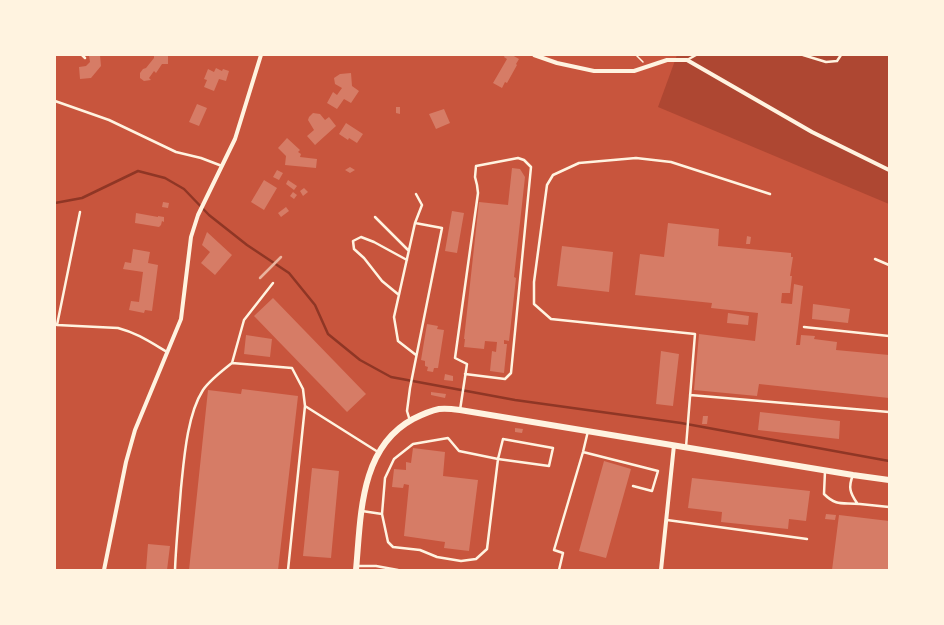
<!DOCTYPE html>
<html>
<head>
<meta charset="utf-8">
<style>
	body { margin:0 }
	#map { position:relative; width:944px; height:625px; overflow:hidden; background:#c8553d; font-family:"Asap Condensed",sans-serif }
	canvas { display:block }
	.frame { position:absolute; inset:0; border:56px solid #fff3e0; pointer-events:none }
</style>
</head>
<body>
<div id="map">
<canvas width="944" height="625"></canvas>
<div class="frame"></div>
</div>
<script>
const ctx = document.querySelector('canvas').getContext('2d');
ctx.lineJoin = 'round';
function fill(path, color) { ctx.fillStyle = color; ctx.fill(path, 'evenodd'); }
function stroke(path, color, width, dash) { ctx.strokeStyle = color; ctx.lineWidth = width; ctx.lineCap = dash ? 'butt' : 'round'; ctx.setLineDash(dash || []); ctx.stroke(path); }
fill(new Path2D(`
	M677 55H889V204L658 107Z`), '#ae4732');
stroke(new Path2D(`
	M55 203 82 198 138 171 165 178 184 189 209 215 247 245 289 273 315 305 328 334 360 360 391 377 515 400 681 423 889 461`), '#8f3625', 2.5);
fill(new Path2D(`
	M100 55 101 66 91 78 80 79 79 67 86 66 90 62 89 56Z
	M154 55H168V64H162L156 73 154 71 149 78 151 80 144 81 140 78V73L143 69 146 68 154 58Z
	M505 55H512L519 59 516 64 517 65 507 83 505 82 502 88 493 83 507 59 504 57Z
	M216 68 222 71 223 69 229 71 226 81 219 79 214 91 204 87 207 80 204 79 208 69 214 72Z
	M351 73 352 86 359 91 351 103 344 99 337 109 327 103 333 92 337 95 342 88 335 84 334 78 340 74Z
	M197 104 207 108 199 126 189 122Z
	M396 107H400V114L396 113Z
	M444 109 450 123 436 129 429 114Z
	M313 113 320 114 325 120 329 117 336 126 315 145 307 136 314 130 308 120 309 117Z
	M346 123 363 134 357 143 349 138 348 140 339 134Z
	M287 138 300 150 298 152 301 154 300 157 317 159 316 168 285 165 286 156 278 148Z
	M350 167 355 170 350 173 345 170Z
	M512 168 520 169 525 177 514 277 516 278 509 341 504 340V344H507L504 373 490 371 492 351 496 352 497 342 485 341 484 349 464 347 465 339H464L479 202 508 205Z
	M277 170 283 173 279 180 273 177Z
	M264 180 277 188 264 210 251 202Z
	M288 180 297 186 294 190 286 184Z
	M304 188 308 192 303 196 300 191Z
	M293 192 297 195 294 199 290 196Z
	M163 202 169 203 168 208 162 207Z
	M286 207 289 211 281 217 278 213Z
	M452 211 464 213 457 253 445 251Z
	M136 213 158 217V216L164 217V222L162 221 161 225 159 227 135 223Z
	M668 223 719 229 718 246 791 253V257H793L790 276H792L790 293H782L781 303 792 304 794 284 803 286 796 345H800L801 335 815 336 814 339 837 342 836 350 889 355V398L759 384 757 396 694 390 699 334 755 341 758 313 711 308 712 303 635 295 640 254 664 257Z
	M207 232 232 255 215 275 201 263 210 252 202 245Z
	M747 236 751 237 750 244H746Z
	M562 246 613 252 609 292 557 286Z
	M133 249 150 252 148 263 158 265 152 311 145 310 144 313 129 310 131 301 139 302 143 272 123 269 125 262 131 263Z
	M273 298 366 394 347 412 254 316Z
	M813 304 850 309 848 323 812 319Z
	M728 313 749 316 748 325 727 323Z
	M427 324 438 326 437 329 444 330 438 368H434L433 372 427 371 428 367 425 366V361L421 360Z
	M246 335 272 339 270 357 244 354Z
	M661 351 679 354 673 406 656 404Z
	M445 374 453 376V381L444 380Z
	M242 389 298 396 278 570H189L208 390 241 394Z
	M431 392 446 394 445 398 431 395Z
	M760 412 840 421 839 439 758 430Z
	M703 416H708L707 424H702Z
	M515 428 523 429 522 433 515 432Z
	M413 448 445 452 443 476 478 480 469 551 444 548 445 542 404 536 409 485 404 484 403 488 392 487 394 469 406 470V462L411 463Z
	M604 461 631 469 606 558 579 551Z
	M312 468 339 471 331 558 303 556Z
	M692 478 810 491 806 521 789 519 788 529 721 522 722 512 688 508Z
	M826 514 836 515 835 520 825 519Z
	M839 515 889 521V570H832Z
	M148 544 170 546 167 570H146Z`), '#d67c66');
stroke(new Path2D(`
	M636 55 643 62`), '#fff3e0', 1.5);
stroke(new Path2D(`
	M82 55 85 58
	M803 55 826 62 837 61 841 55
	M687 60 696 55
	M55 101 109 120 176 152 201 158 222 166
	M80 212 57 325 118 328C137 333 150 342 167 352
	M375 217 408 250
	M415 223 422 205 416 194
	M875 259 889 265
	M399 295 382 281 364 258 354 249 353 241 361 237 374 242 407 260
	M804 327 889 336
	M232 363 244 320 273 283
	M690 395 889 412
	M460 410 467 364 455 358 478 193 477 185 475 177 476 166 518 158 524 160 531 167 511 373 505 379 465 374
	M410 421 407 411 410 388 442 228 415 223 394 317 398 341 416 355
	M503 439 553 448 549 466 498 459Z
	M686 447 695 334 551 319 534 304V282L547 185 553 175 579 163 636 158 671 162 770 194
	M583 452 658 471 652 491 633 486
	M825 471 824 494C837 507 843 502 860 504 869 505 879 506 889 507
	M853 475C848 487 850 493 857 503
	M362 511 382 514 385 478 394 459 413 444 448 438 459 451 498 459 487 549 476 559 461 561 437 557 420 550 393 547 388 542 382 514
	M667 520 807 539
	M357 566H376L398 570
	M175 570C176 543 179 515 181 488 184 459 187 415 203 390 210 380 222 371 232 363L292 368 303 389 305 406
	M288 570 305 406 378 452
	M559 570 563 553 554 550 583 452 588 431`), '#fff3e0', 2.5);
stroke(new Path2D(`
	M534 55 557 63 594 71H634L667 60H687L812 132 889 170
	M104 570 126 462 135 430 181 319 191 237 198 215 235 139 261 55
	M661 570 674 445`), '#fff3e0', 4);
stroke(new Path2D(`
	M356 570C361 517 359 448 413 419 421 415 429 411 439 409 445 408 453 409 460 410L853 475 889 480`), '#fff3e0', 6);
stroke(new Path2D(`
	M260 278 281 257`), '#e9b49f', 2.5);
</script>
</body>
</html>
